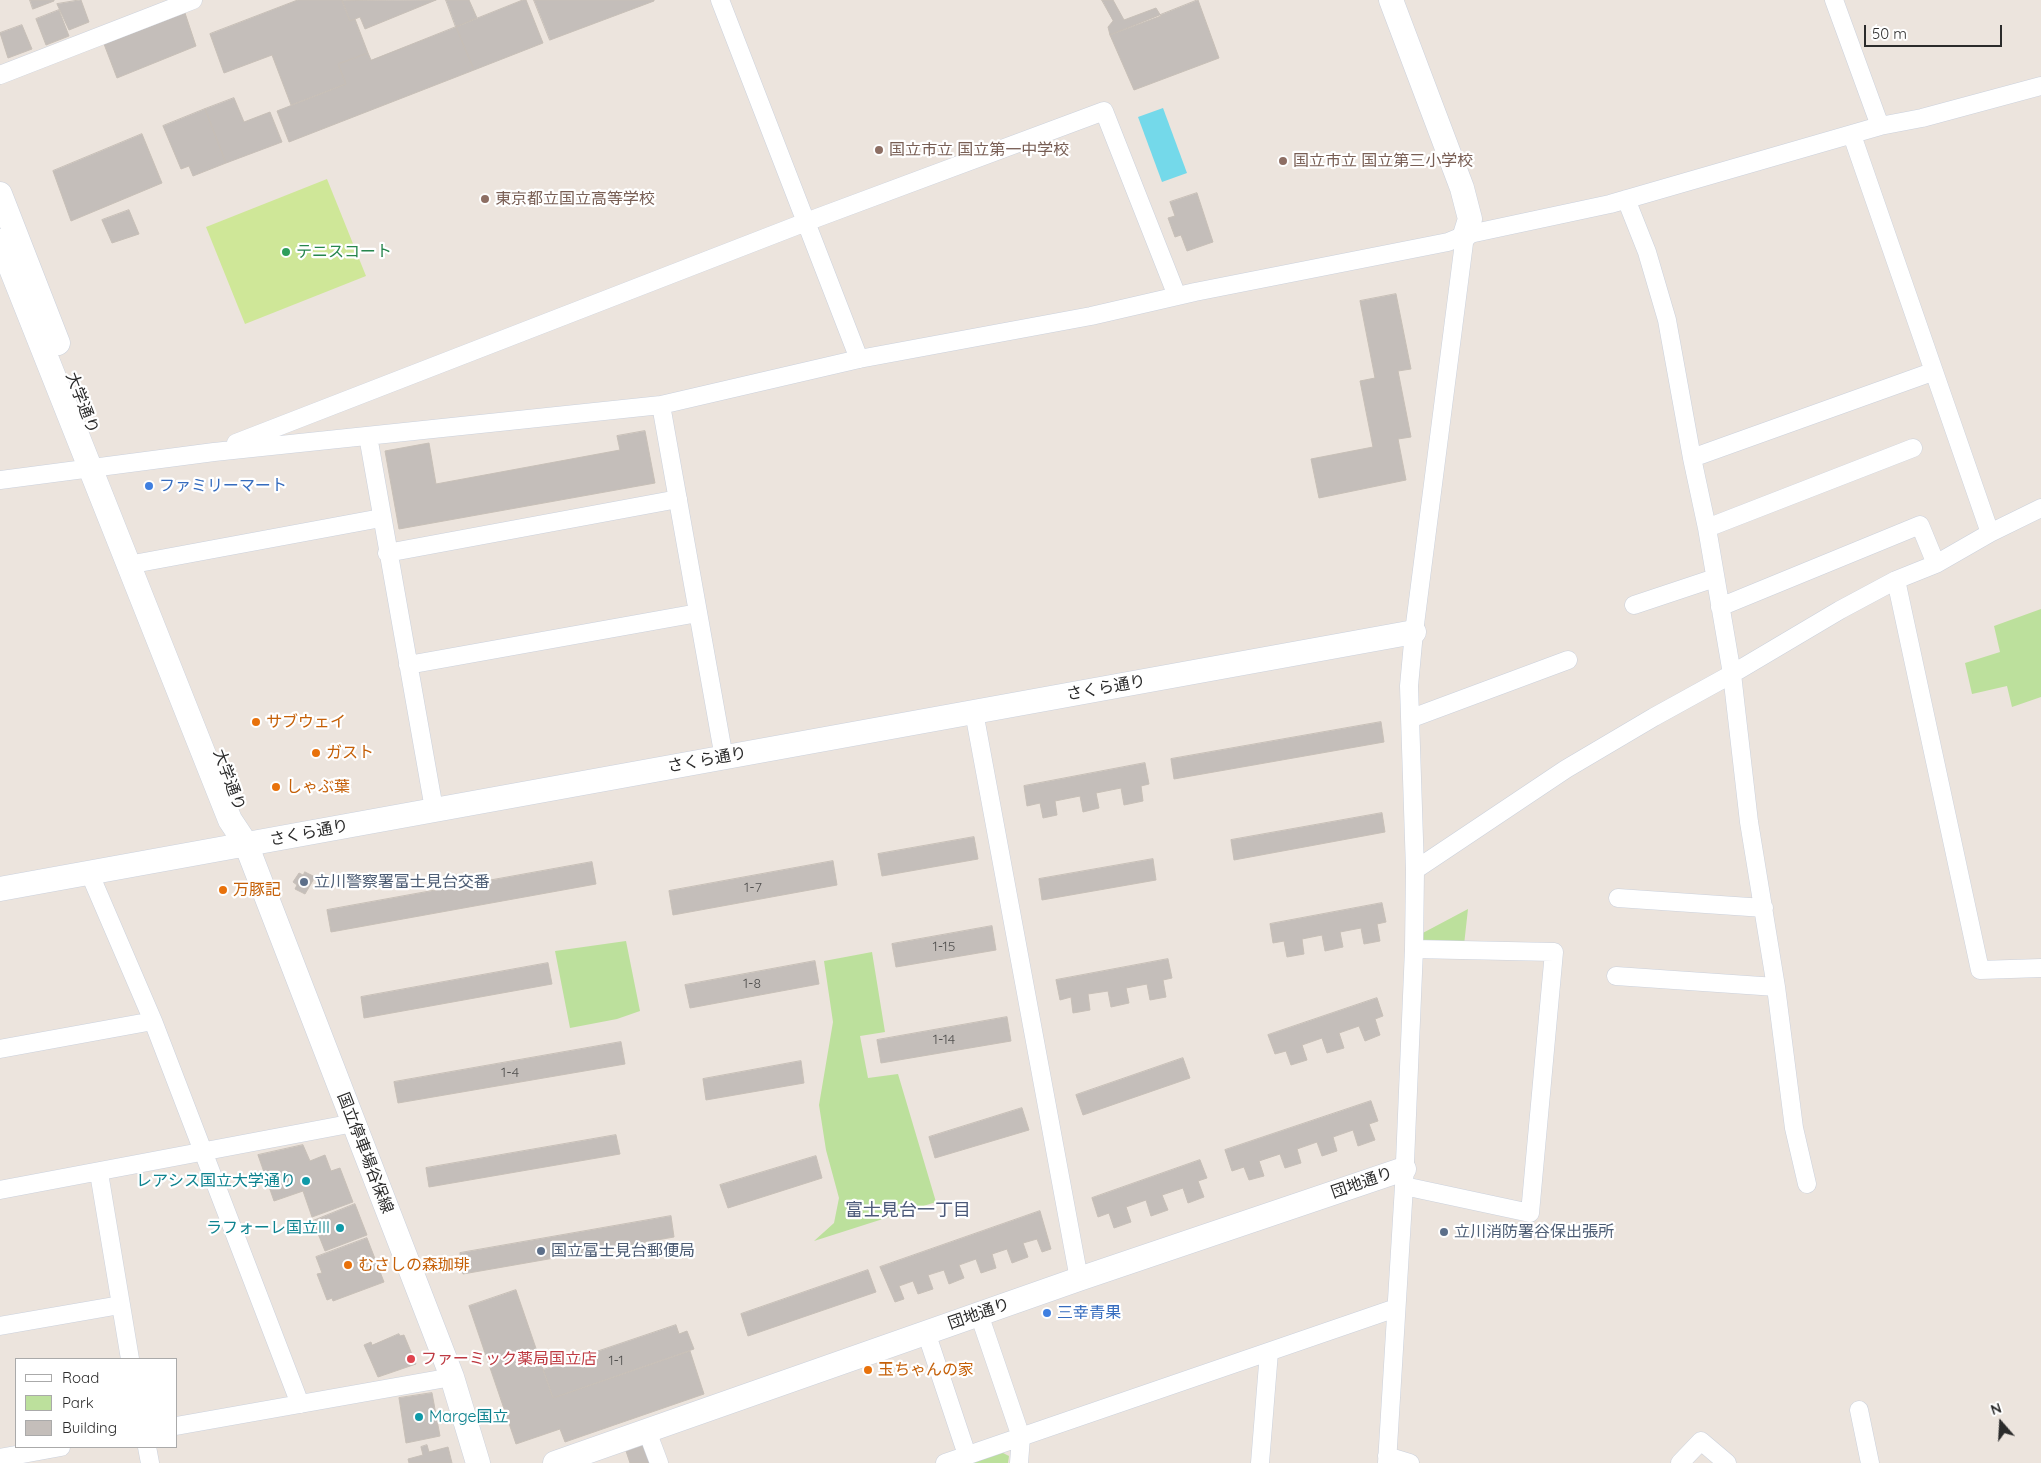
<!DOCTYPE html>
<html>
<head>
<meta charset="utf-8">
<style>
	body { margin:0 }
	#map { position:relative; width:2041px; height:1463px; overflow:hidden; background:#ece4dd; font-family:Quicksand,sans-serif }
	canvas { display:block }
	.legend { position:absolute; left:15px; top:1358px; width:162px; height:90px; box-sizing:border-box; background:#fff; border:1px solid #aaa; margin:0; padding:6px 9px; list-style:none; font-size:15px; color:#2b2b2b }
	.legend li { display:flex; align-items:center; gap:10px; height:25px }
	.legend b { width:25px; border:1px solid #aaa }
	.north { position:absolute; left:1976px; top:1398px; width:50px; height:50px; -webkit-text-stroke:4px #fff; paint-order:stroke; rotate:341deg; font-size:14px; font-weight:700; line-height:20px; text-align:center; color:#2b2b2b }
	.north::after { content:''; display:block; margin:auto; width:18px; height:22px; background:#2b2b2b; clip-path:polygon(50% 0,100% 100%,50% 72%,0 100%) }
	.scale { position:absolute; left:1864px; top:25px; width:138px; height:22px; box-sizing:border-box; border:2px solid #2b2b2b; border-top:0; padding-left:6px; font-size:15px; line-height:18px; white-space:nowrap; color:#2b2b2b; -webkit-text-stroke:4px #fff; paint-order:stroke }
</style>
</head>
<body>
<div id="map">
<canvas width="2041" height="1463"></canvas>
<ul class="legend">
<li><b style="height:6px;background:#fff"></b>Road</li>
<li><b style="height:14px;background:#bce09c"></b>Park</li>
<li><b style="height:14px;background:#c4beba"></b>Building</li>
</ul>
<div class="north">N</div>
<div class="scale">50 m</div>
</div>
<script>
const ctx = document.querySelector('canvas').getContext('2d');
ctx.lineJoin = 'round';
function fill(path, color) { ctx.fillStyle = color; ctx.fill(path, 'evenodd'); }
function stroke(path, color, width, dash) { ctx.strokeStyle = color; ctx.lineWidth = width; ctx.lineCap = dash ? 'butt' : 'round'; ctx.setLineDash(dash || []); ctx.stroke(path); }
function drawText(font, color, halo, rows, align = 'center') {
  ctx.font = font + ' Quicksand,"Noto Sans JP",sans-serif'; ctx.lineWidth = 4.5; ctx.setLineDash([]); ctx.textBaseline = 'middle'; ctx.strokeStyle = halo; ctx.fillStyle = color; for (const [text, x, y, turn = 0] of rows) {
    ctx.save(); ctx.translate(x, y); ctx.rotate((+turn || 0) * Math.PI / 180); ctx.textAlign = isNaN(turn) ? turn : align; if (halo) ctx.strokeText(text, 0, 0); ctx.fillText(text, 0, 0); ctx.restore();
  }
}
fill(new Path2D(`
	M2041 609V697L2012 707 2007 686 1972 694 1965 663 2000 652 1994 626Z
	M1468 909 1464 945H1426L1419 935Z
	M626 941 640 1011 617 1019 570 1028 555 951Z
	M872 952 885 1032 860 1036 868 1078 898 1074 936 1202 814 1241 834 1223 839 1198 826 1150 819 1105 833 1022 824 961Z
	M1001 1452 1009 1456 1008 1463H968Z`), '#bce09c');
fill(new Path2D(`
	M327 179 366 276 245 324 206 227Z`), '#cfe798');
fill(new Path2D(`
	M1163 108 1187 173 1162 182 1138 117Z`), '#74d9ea');
const building = new Path2D(`
	M30 0H54V1L33 9Z
	M81 0 89 22 69 30 57 4Z
	M298 0H342L350 21 355 19 368 53 338 64 346 84 291 105 272 55 224 73 210 34Z
	M436 0 365 29 360 17 350 21 342 1Z
	M446 0H469L477 18 456 27Z
	M523 0H526L543 43 474 70 456 27Z
	M534 0H654V1L550 40Z
	M1102 0H1113L1124 20 1156 8 1161 16 1110 35 1108 27 1113 21Z
	M1198 0 1219 58 1134 90 1110 35Z
	M59 10 69 36 46 45 36 19Z
	M185 13 196 46 117 78 104 44Z
	M22 25 32 49 8 58 0 33Z
	M456 27 474 70 289 142 277 111 346 84 338 64 368 53 371 60Z
	M234 98 244 122 270 112 282 142 226 163 205 109Z
	M205 109 226 163 193 176 189 166 181 169 163 126Z
	M142 134 162 183 71 221 53 171Z
	M1197 193 1213 242 1187 251 1181 235 1175 237 1168 218 1175 216 1170 202Z
	M129 210 139 234 112 243 102 220Z
	M1396 294 1411 369 1398 371 1411 437 1398 439 1406 480 1319 498 1311 459 1373 447 1360 381 1375 378 1360 301Z
	M645 431 655 483 399 529 385 451 429 443 436 484 620 450 617 436Z
	M1381 722 1384 742 1174 779 1171 759Z
	M1145 763 1149 784 1141 786 1143 801 1124 805 1121 788 1096 793 1099 808 1083 812 1080 796 1055 801 1057 815 1043 818 1040 803 1027 806 1024 786Z
	M1382 813 1385 832 1234 860 1231 840Z
	M974 837 978 859 882 876 878 854Z
	M1153 859 1156 880 1042 900 1039 879Z
	M833 861 837 885 673 915 669 891Z
	M592 862 596 884 331 932 327 910Z
	M305 872 315 877 305 894 295 889 297 885 293 882 299 873 303 875Z
	M1382 903 1386 922 1377 924 1380 941 1364 944 1361 928 1340 932 1343 947 1325 951 1322 935 1302 939 1304 954 1287 957 1284 941 1273 943 1270 924Z
	M992 926 996 950 896 967 892 944Z
	M1168 959 1172 978 1163 980 1166 997 1150 1000 1147 984 1126 988 1129 1003 1111 1007 1108 991 1088 994 1090 1010 1073 1013 1071 997 1060 1000 1056 980Z
	M815 961 819 984 690 1008 685 985Z
	M548 963 552 984 364 1018 361 997Z
	M1377 998 1383 1016 1375 1019 1380 1035 1365 1041 1359 1026 1339 1033 1344 1048 1327 1053 1322 1038 1302 1045 1307 1060 1291 1065 1286 1051 1275 1054 1268 1035Z
	M1007 1017 1011 1041 881 1063 877 1040Z
	M621 1042 625 1064 398 1103 394 1082Z
	M1183 1058 1190 1078 1083 1115 1076 1095Z
	M801 1061 804 1083 706 1100 703 1079Z
	M1371 1101 1378 1121 1369 1124 1375 1140 1358 1146 1353 1130 1333 1137 1337 1151 1322 1156 1317 1142 1297 1149 1301 1163 1285 1168 1280 1154 1259 1161 1264 1176 1249 1180 1244 1167 1232 1171 1225 1150Z
	M1022 1108 1029 1130 935 1158 929 1137Z
	M616 1135 620 1154 429 1187 426 1168Z
	M303 1145 310 1161 325 1155 331 1171 340 1168 353 1202 312 1217 303 1191 274 1201 258 1155Z
	M816 1156 822 1178 728 1208 720 1185Z
	M1200 1160 1207 1178 1198 1181 1204 1197 1188 1203 1183 1188 1162 1195 1168 1210 1151 1216 1146 1200 1126 1207 1131 1222 1114 1228 1109 1213 1098 1217 1092 1198Z
	M355 1204 367 1235 325 1251 313 1221Z
	M1040 1211 1051 1249 1042 1252 1037 1239 1023 1243 1028 1257 1012 1263 1007 1249 992 1254 996 1268 981 1273 976 1259 959 1265 964 1278 949 1284 944 1270 928 1275 933 1289 918 1294 913 1281 899 1286 904 1299 895 1302 880 1267Z
	M671 1216 674 1237 463 1274 460 1253Z
	M367 1238 384 1282 333 1301 332 1298 327 1300 317 1274 322 1273 316 1257Z
	M868 1270 876 1292 748 1336 741 1314Z
	M516 1290 553 1398 690 1351 704 1394 565 1442 560 1429 516 1444 469 1306Z
	M676 1325 679 1334 687 1331 694 1349 553 1398 543 1370Z
	M399 1334 400 1336 404 1335 416 1364 378 1377 364 1345 371 1342 372 1345Z
	M432 1393 440 1436 406 1443 399 1398Z
	M646 1444 653 1463H630L626 1451Z
	M427 1445 429 1452 448 1447 452 1463H409L408 1459 423 1455 421 1447Z`);
fill(building, '#c4beba');
stroke(building, '#c7bfb7', 1);
const street = new Path2D(`
	M720 0 859 359
	M1834 0 1880 126
	M0 75 193 0
	M1852 135 1990 533
	M1626 199 1647 252 1667 320 1692 458 1707 528 1732 674 1749 822 1776 987 1794 1128 1807 1184
	M661 405 724 758
	M368 436 434 809
	M236 443 806 222 1104 111 1177 296
	M1692 458 1932 372
	M0 480 214 452 661 405 859 359 1091 316 1195 292 1448 242 1465 235 1610 204 1880 126 1922 118 2041 86
	M1707 528 1913 448
	M387 553 678 499
	M128 565 381 518
	M1896 580 1980 970 2041 968
	M1634 605 1715 578
	M1720 607 1920 525 1936 564
	M408 665 698 613
	M974 712 1079 1279
	M1412 718 1568 660
	M1415 870 1566 769 1654 717 1732 674 1840 610 1896 580 1936 564 1990 533 2041 508
	M89 872 153 1021 300 1404
	M1618 898 1764 908
	M1616 976 1776 987
	M0 1049 153 1021
	M99 1173 130 1359
	M1404 1186 1530 1213 1554 952 1414 949
	M0 1190 354 1123
	M979 1314 1021 1437 1019 1463
	M0 1326 120 1305
	M926 1332 967 1455
	M1859 1410 1870 1463
	M176 1426 452 1377
	M647 1431 659 1463
	M147 1447 150 1463
	M1387 1456 1410 1463
	M0 1458 61 1447
	M945 1463 1396 1308
	M1260 1463 1269 1352
	M1387 1463 1404 1186 1414 949 1415 870 1409 686 1414 632 1465 235
	M1680 1463 1701 1441 1727 1463`);
const secondary = new Path2D(`
	M1391 0 1462 188 1470 219 1465 235
	M0 194 58 343
	M0 241 230 820 246 844 452 1377 478 1463
	M0 889 1414 632
	M555 1463 1079 1279 1404 1169`);
stroke(street, '#cbd1dc', 19);
stroke(secondary, '#cbd1dc', 25);
stroke(street, '#fff', 18);
stroke(secondary, '#fff', 24);
for (const [x, y, r, color] of [
	[879,150,5,"#8d6e63"],
	[1283,161,5,"#8d6e63"],
	[485,199,5,"#8d6e63"],
	[286,252,5,"#2e9e5b"],
	[149,486,5,"#3f7fe0"],
	[256,722,5,"#e8710a"],
	[316,753,5,"#e8710a"],
	[276,787,5,"#e8710a"],
	[304,882,5,"#5c6f8a"],
	[223,890,5,"#e8710a"],
	[306,1181,5,"#0f9aa8"],
	[340,1228,5,"#0f9aa8"],
	[1444,1232,5,"#5c6f8a"],
	[541,1251,5,"#5c6f8a"],
	[348,1265,5,"#e8710a"],
	[1047,1313,5,"#3f7fe0"],
	[411,1359,5,"#e0444e"],
	[868,1370,5,"#e8710a"],
	[419,1417,5,"#0f9aa8"]
]) { const dot = new Path2D(); dot.arc(x, y, r, 0, 2 * Math.PI); ctx.fillStyle = color; ctx.fill(dot); stroke(dot, '#fff', 2); }
drawText('14px', '#51504f', null, [
	["1-7",753,888],
	["1-15",944,947],
	["1-8",752,984],
	["1-14",944,1040],
	["1-4",510,1073],
	["1-1",616,1361]
]);
drawText('16px', '#785e54', '#fff', [
	["国立市立 国立第一中学校",889,150],
	["国立市立 国立第三小学校",1293,161],
	["東京都立国立高等学校",495,199]
], 'left');
drawText('16px', '#27864d', '#fff', [
	["テニスコート",296,252]
], 'left');
drawText('16px', '#2b2b2b', '#fff', [
	["大学通り",82,403,69],
	["さくら通り",1106,688,-10],
	["さくら通り",707,760,-10],
	["大学通り",229,780,70],
	["さくら通り",309,833,-11],
	["国立停車場谷保線",365,1153,69],
	["団地通り",1362,1183,-19],
	["団地通り",979,1314,-19]
]);
drawText('16px', '#366cbe', '#fff', [
	["ファミリーマート",159,486],
	["三幸青果",1057,1313]
], 'left');
drawText('16px', '#c56008', '#fff', [
	["サブウェイ",266,722],
	["ガスト",326,753],
	["しゃぶ葉",286,787],
	["万豚記",233,890],
	["むさしの森珈琲",358,1265],
	["玉ちゃんの家",878,1370]
], 'left');
drawText('16px', '#4e5e75', '#fff', [
	["立川警察署富士見台交番",314,882],
	["立川消防署谷保出張所",1454,1232],
	["国立富士見台郵便局",551,1251]
], 'left');
drawText('16px', '#0d838f', '#fff', [
	["レアシス国立大学通り",296,1181],
	["ラフォーレ国立III",330,1228],
	["Marge国立",429,1417,"left"]
], 'right');
drawText('16px', '#be3a42', '#fff', [
	["ファーミック薬局国立店",421,1359]
], 'left');
drawText('18px', '#4c5a7a', '#fff', [
	["富士見台一丁目",908,1211]
]);
</script>
</body>
</html>
